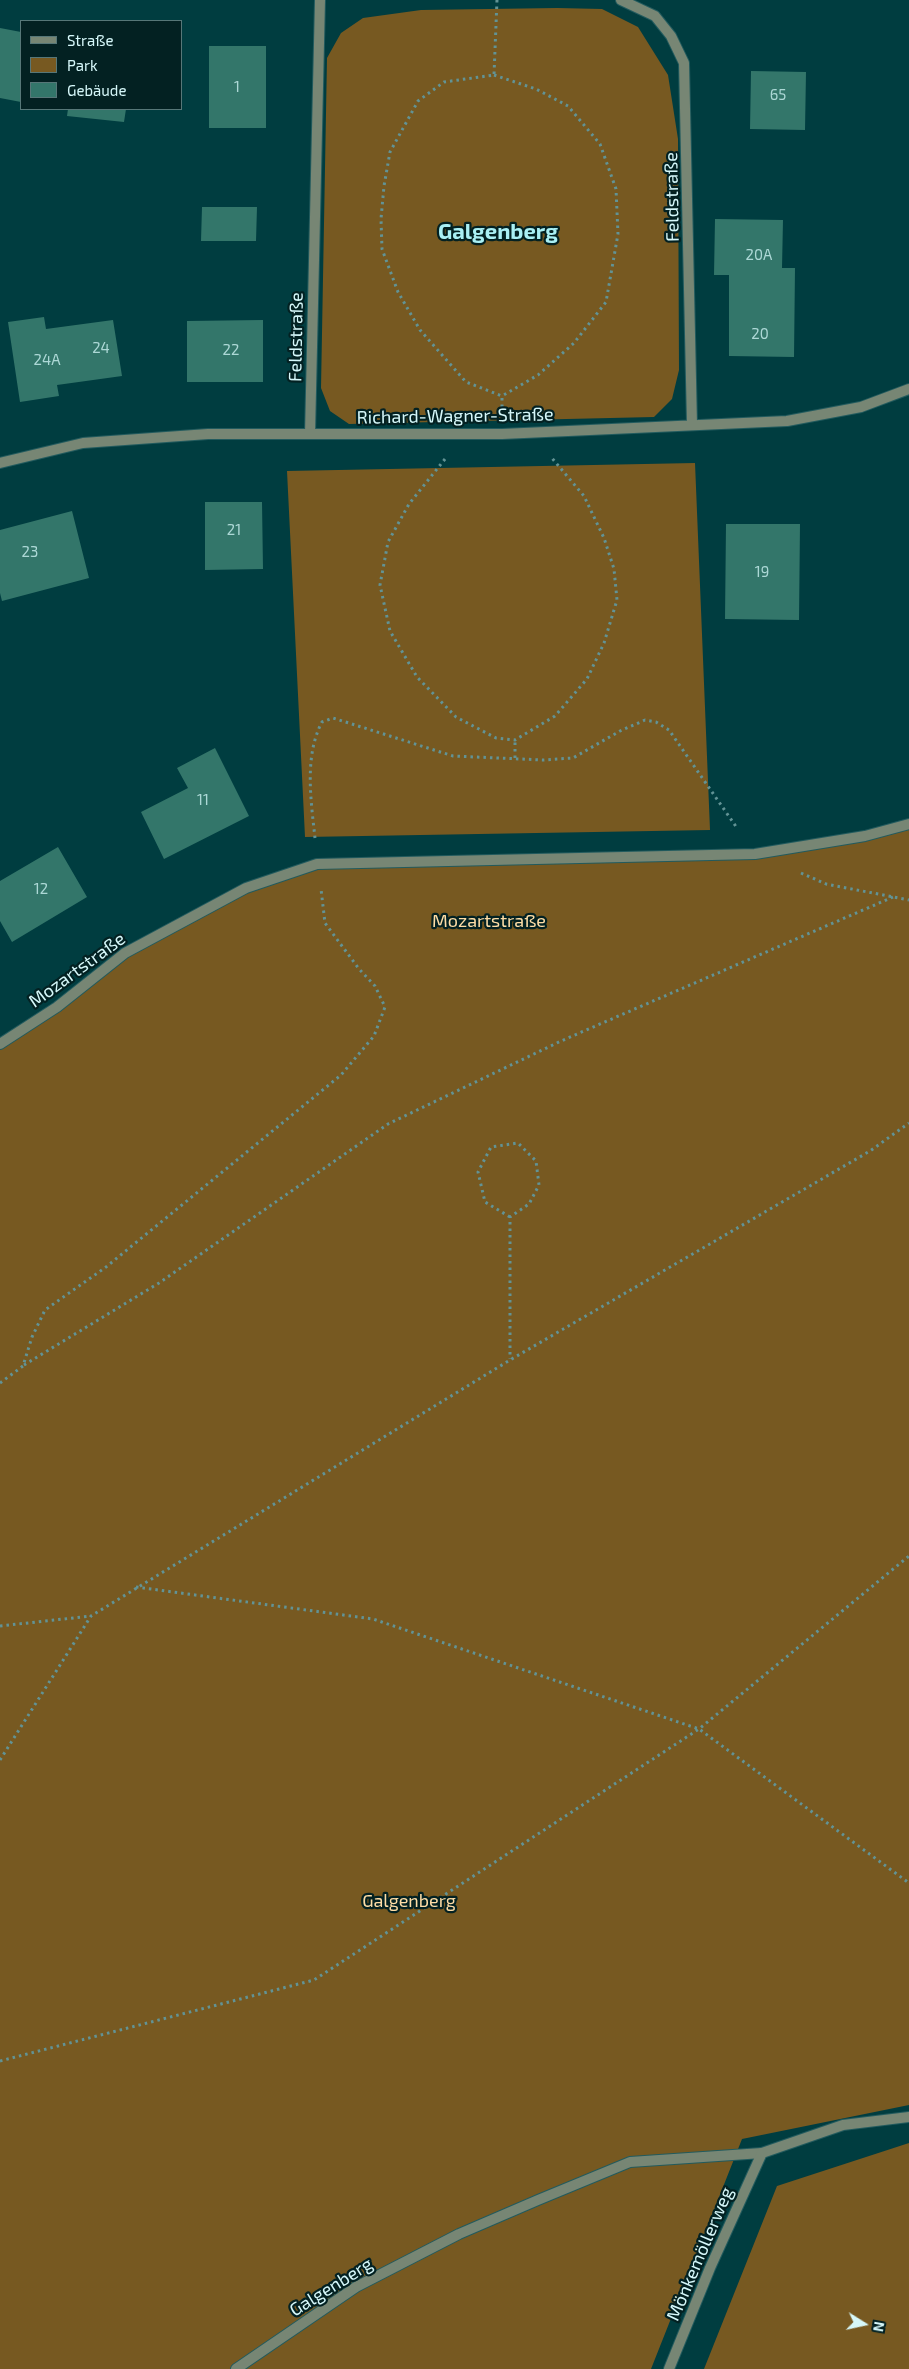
<!DOCTYPE html>
<html>
<head>
<meta charset="utf-8">
<style>
	body { margin:0 }
	#map { position:relative; width:909px; height:2369px; overflow:hidden; background:#003d40; font-family:"Exo 2",sans-serif }
	canvas { display:block }
	.legend { position:absolute; left:20px; top:20px; width:162px; height:90px; box-sizing:border-box; background:#032122; border:1px solid #577778; margin:0; padding:6px 9px; list-style:none; font-size:15px; color:#d6f8fa }
	.legend li { display:flex; align-items:center; gap:10px; height:25px }
	.legend b { width:25px; border:1px solid #577778 }
	.north { position:absolute; left:839px; top:2299px; width:50px; height:50px; -webkit-text-stroke:4px #032122; paint-order:stroke; rotate:100deg; font-size:14px; font-weight:700; line-height:20px; text-align:center; color:#d6f8fa }
	.north::after { content:''; display:block; margin:auto; width:18px; height:22px; background:#d6f8fa; clip-path:polygon(50% 0,100% 100%,50% 72%,0 100%) }
</style>
</head>
<body>
<div id="map">
<canvas width="909" height="2369"></canvas>
<ul class="legend">
<li><b style="height:6px;background:#778674"></b>Straße</li>
<li><b style="height:14px;background:#775921"></b>Park</li>
<li><b style="height:14px;background:#33766a"></b>Gebäude</li>
</ul>
<div class="north">N</div>
</div>
<script>
const ctx = document.querySelector('canvas').getContext('2d');
ctx.lineJoin = 'round';
function fill(path, color) { ctx.fillStyle = color; ctx.fill(path, 'evenodd'); }
function stroke(path, color, width, dash) { ctx.strokeStyle = color; ctx.lineWidth = width; ctx.lineCap = dash ? 'butt' : 'round'; ctx.setLineDash(dash || []); ctx.stroke(path); }
function drawText(font, color, halo, rows, align = 'center') {
  ctx.font = font + ' "Exo 2",sans-serif'; ctx.lineWidth = 4.5; ctx.setLineDash([]); ctx.textBaseline = 'middle'; ctx.strokeStyle = halo; ctx.fillStyle = color; for (const [text, x, y, turn = 0] of rows) {
    ctx.save(); ctx.translate(x, y); ctx.rotate((+turn || 0) * Math.PI / 180); ctx.textAlign = isNaN(turn) ? turn : align; if (halo) ctx.strokeText(text, 0, 0); ctx.fillText(text, 0, 0); ctx.restore();
  }
}
fill(new Path2D(`
	M557 8 602 9 638 27 668 75 678 139 679 370 672 399 654 417 349 424 330 411 321 388 327 58 341 33 363 18 421 10Z
	M695 463 710 830 305 837 287 471Z
	M909 824V2105L742 2139 651 2369H0V1044L125 953 246 888 317 864 755 854Z
	M909 2143V2369H704L777 2186Z`), '#775921');
fill(new Path2D(`
	M0 28 21 32V102L0 98Z
	M209 46H266V128H209Z
	M751 71 806 72 805 130 750 129Z
	M68 109H126L124 122 67 116Z
	M202 207H257L256 241H201Z
	M715 219 783 220 782 268H795L794 357 729 356V275H714Z
	M44 317 46 329 113 320 122 376 57 385 59 396 20 402 8 322Z
	M263 320V382H187V321Z
	M205 502H262L263 569 205 570Z
	M72 511 89 578 2 601 0 593V530Z
	M726 524H800L799 620 725 619Z
	M215 748 249 816 164 859 141 812 188 788 177 768Z
	M58 847 87 897 12 942 0 921V881Z`), '#33766a');
const lane = new Path2D(`
	M236 2369 356 2287 459 2234 538 2200 630 2162 762 2153`);
const street = new Path2D(`
	M621 0 655 16 671 36 684 63 692 425
	M310 434 320 0
	M0 463 83 443 208 434H502L787 421 861 407 909 389
	M0 1044 57 1007 125 953 246 888 317 864 755 854 865 836 909 824
	M669 2369 710 2268 762 2153 843 2125 909 2117`);
stroke(lane, '#225b5e', 12);
stroke(street, '#225b5e', 12);
stroke(new Path2D(`
	M497 0 494 75 444 82 418 101 390 152 384 186 381 219 382 249 398 292 420 330 466 382 502 396V409
	M494 75 536 89 568 106 600 144 616 189 618 234 606 302 574 343 538 375 502 396
	M445 459 409 504 388 542 380 585 390 631 417 677 456 717 496 738 515 740 555 716 587 679 604 643 617 600 614 569 604 538 584 496 551 457
	M515 758V740
	M315 838C311 801 304 756 322 722L333 718 453 756 543 760 573 758 620 731 645 720 656 722 669 730 737 828
	M801 873 826 884 909 900
	M510 1217 485 1202 478 1172 491 1147 518 1143 536 1161 539 1185 529 1204 510 1217V1359
	M24 1365 159 1283 388 1124 561 1041 893 897
	M0 1383 23 1366 32 1337 45 1310 106 1267 341 1075 374 1036 385 1007 375 986 359 969 325 923 321 889
	M136 1587 373 1619 699 1729 909 1883
	M0 1626 91 1616
	M0 1760 91 1616 510 1360 870 1151 909 1123
	M0 2061 314 1980 699 1729 909 1556`), '#629395', 3, [2.5, 4]);
stroke(lane, '#778674', 10);
stroke(street, '#778674', 10);
drawText('15px', '#add8d6', null, [
	["1",237,87],
	["65",778,95],
	["20A",759,255],
	["20",760,334],
	["24",101,348],
	["22",231,350],
	["24A",47,360],
	["21",234,530],
	["23",30,552],
	["19",762,572],
	["11",203,800],
	["12",41,889]
]);
drawText('18px', '#d6f8fa', '#032122', [
	["Feldstraße",672,197,-91],
	["Feldstraße",296,337,-89],
	["Richard-Wagner-Straße",455,416,-1],
	["Mozartstraße",77,970,-36],
	["Mönkemöllerweg",700,2254,-67],
	["Galgenberg",331,2287,-32]
]);
drawText('18px', '#fedda6', '#032122', [
	["Mozartstraße",489,921],
	["Galgenberg",409,1901]
]);
drawText('bold 22px', '#a9f0f4', '#032122', [
	["Galgenberg",498,232]
]);
</script>
</body>
</html>
